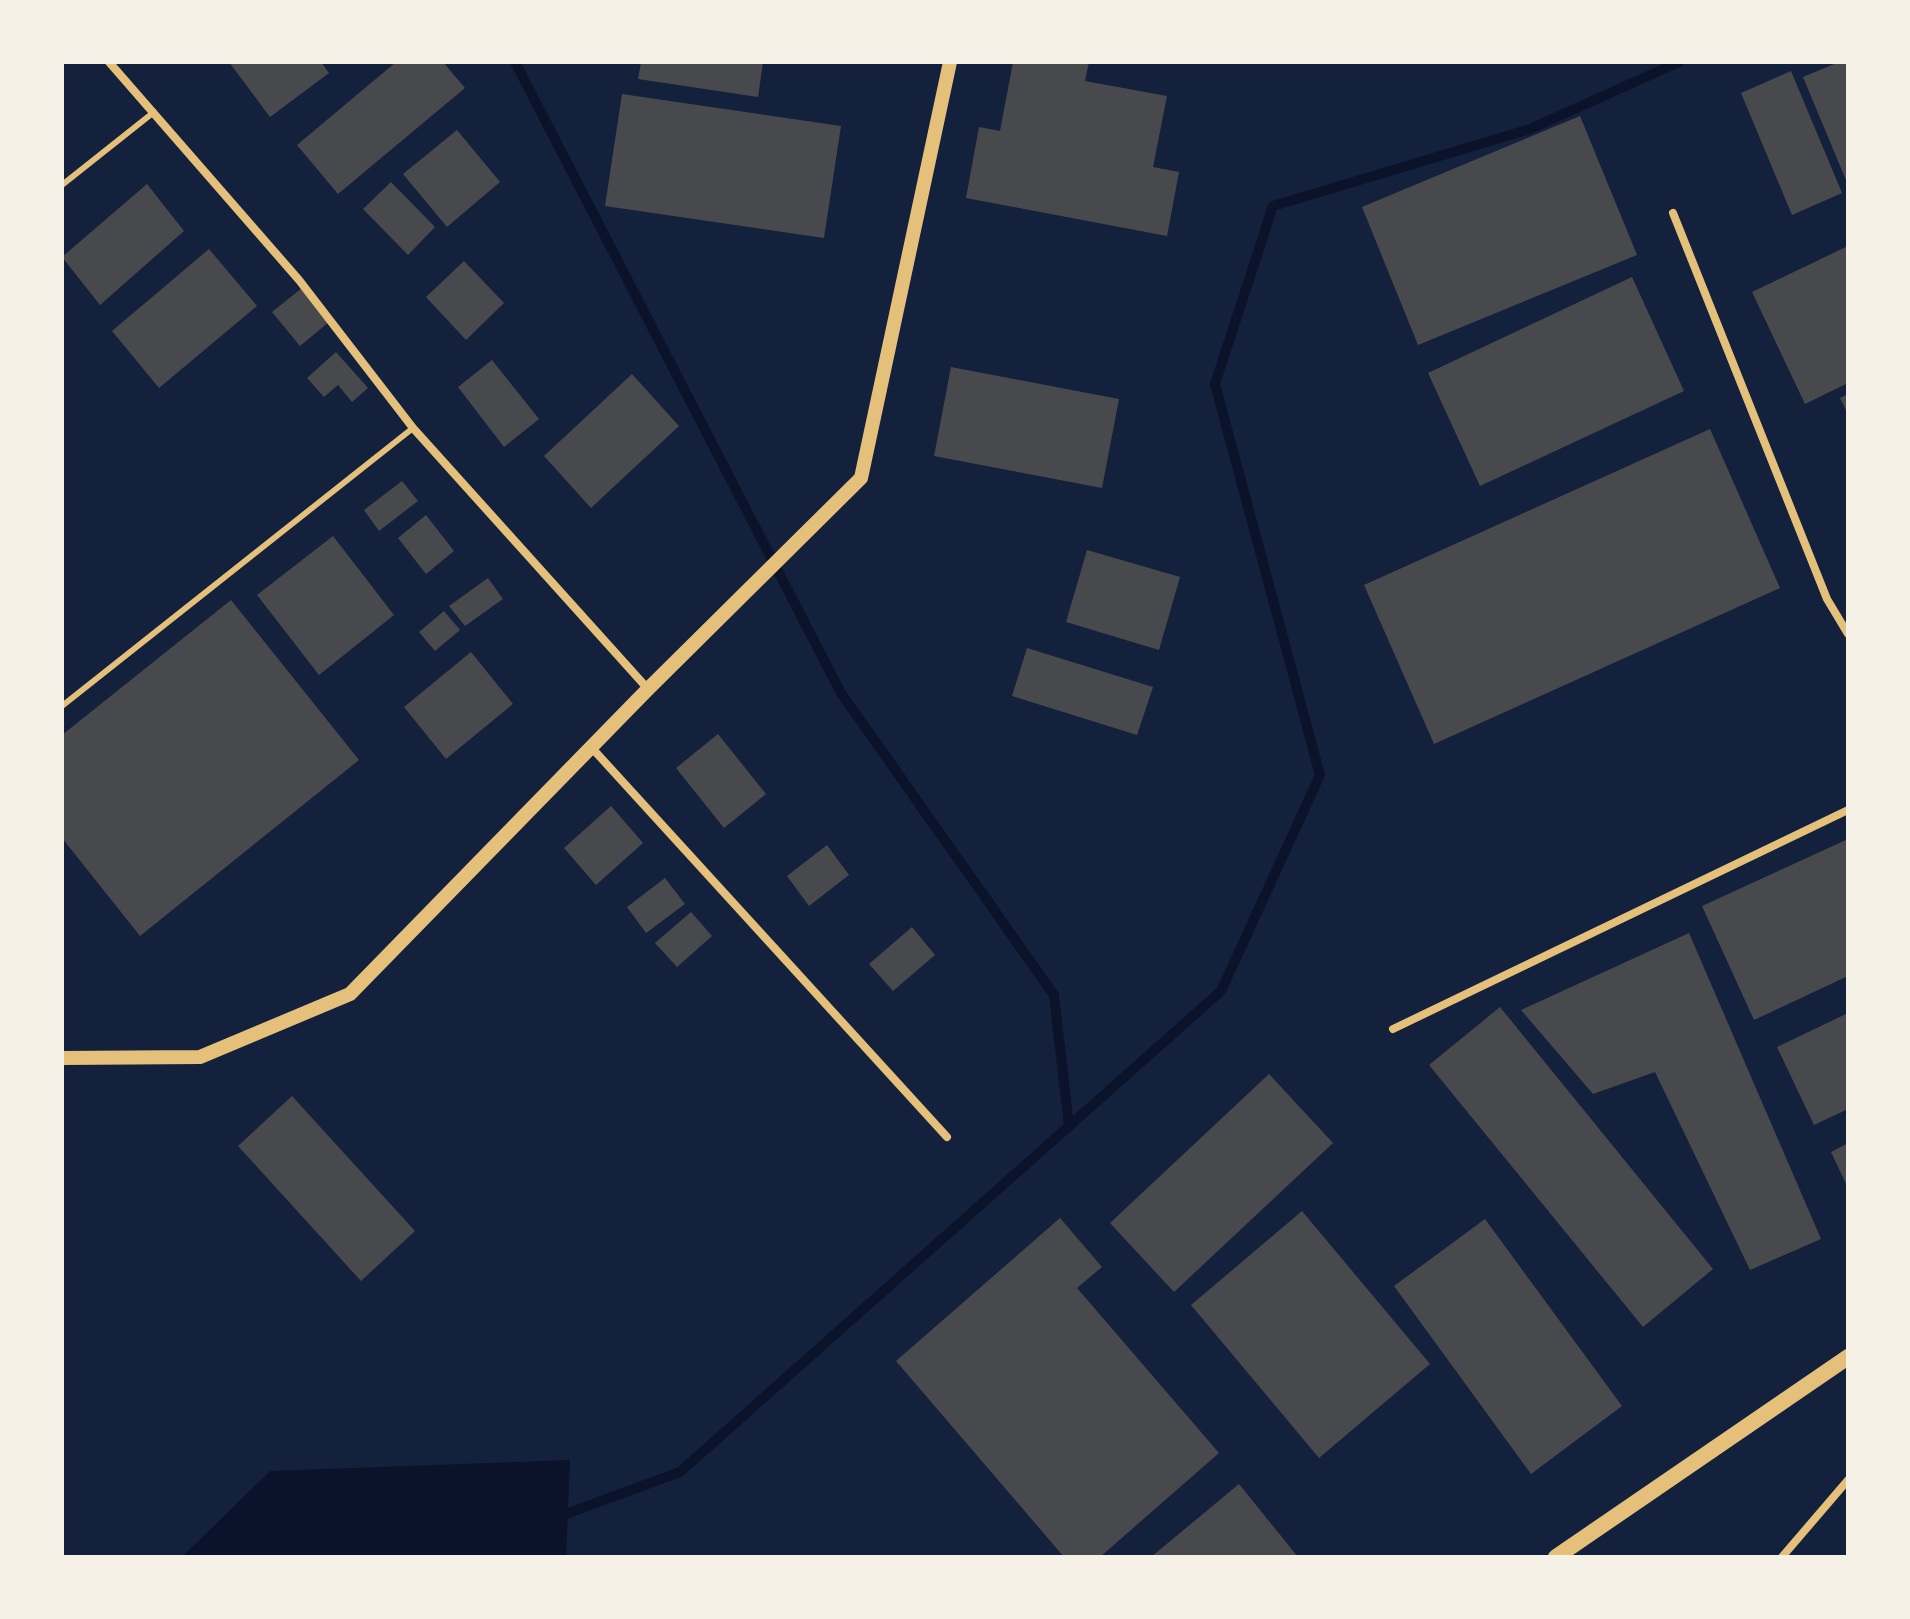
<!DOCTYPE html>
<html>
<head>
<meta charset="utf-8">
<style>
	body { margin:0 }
	#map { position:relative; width:1910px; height:1619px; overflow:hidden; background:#14213d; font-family:Inter,sans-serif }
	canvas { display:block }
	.frame { position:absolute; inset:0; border:64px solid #f6f1e7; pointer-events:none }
</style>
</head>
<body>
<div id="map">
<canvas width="1910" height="1619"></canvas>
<div class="frame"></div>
</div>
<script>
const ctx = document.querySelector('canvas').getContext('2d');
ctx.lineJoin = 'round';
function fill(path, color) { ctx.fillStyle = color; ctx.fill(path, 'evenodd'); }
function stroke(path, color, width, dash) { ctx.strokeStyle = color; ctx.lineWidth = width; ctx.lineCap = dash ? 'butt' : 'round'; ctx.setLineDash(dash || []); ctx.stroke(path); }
fill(new Path2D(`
	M570 1460 566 1557H182L270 1471Z`), '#0b132b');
stroke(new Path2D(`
	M515 62 841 693 1054 995 1069 1127
	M555 1518 680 1472 1221 991 1320 775 1215 384 1273 206 1530 129 1679 62`), '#0b132b', 10);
fill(new Path2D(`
	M229 62H321L329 73 270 117Z
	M396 62H443L465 88 338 194 297 145Z
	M641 62H763L758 97 638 79Z
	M1013 62H1089L1085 81 1167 96 1153 167 1179 172 1167 236 966 198 979 127 1000 131Z
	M1839 62H1848V185L1803 77Z
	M1791 71 1842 193 1792 215 1741 93Z
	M622 94 841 126 824 238 605 206Z
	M1580 116 1637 255 1418 345 1362 207Z
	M457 130 500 182 447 227 403 174Z
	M391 182 435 227 408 255 363 209Z
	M147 184 184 231 100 305 62 257Z
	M1848 246V383L1805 404 1752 292Z
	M209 249 257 306 159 388 112 331Z
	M464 261 504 303 466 340 426 297Z
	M1632 277 1684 391 1480 486 1428 373Z
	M302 288 329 322 300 346 272 312Z
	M336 352 368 388 352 402 338 385 324 397 307 378Z
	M492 360 539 419 504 447 458 387Z
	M951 367 1119 399 1102 488 934 456Z
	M632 374 679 426 591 508 544 456Z
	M1848 394V414L1840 398Z
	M1710 429 1780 588 1434 744 1364 585Z
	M402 481 418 501 379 531 364 510Z
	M426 515 454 551 426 574 398 538Z
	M333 536 394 615 319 675 257 595Z
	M1087 550 1180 577 1159 650 1066 622Z
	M488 578 503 599 465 626 449 606Z
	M231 600 359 760 140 936 62 838V735Z
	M444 611 460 630 435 651 419 632Z
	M1027 648 1153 687 1137 735 1012 696Z
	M471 652 513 704 446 759 404 707Z
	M718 734 766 794 724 828 676 768Z
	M611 806 643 843 596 885 564 848Z
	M1848 839V976L1754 1020 1702 906Z
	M827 845 849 875 809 906 787 876Z
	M665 878 685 904 646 933 627 907Z
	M691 912 712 936 677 967 655 943Z
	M912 927 935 955 893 991 869 964Z
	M1689 933 1821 1239 1750 1270 1655 1072 1593 1094 1521 1010Z
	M1500 1007 1713 1269 1643 1327 1429 1065Z
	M1848 1013V1109L1814 1125 1777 1047Z
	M1269 1074 1333 1143 1174 1292 1110 1223Z
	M292 1096 415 1231 361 1281 238 1146Z
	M1848 1143V1188L1831 1152Z
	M1302 1211 1430 1364 1319 1458 1191 1305Z
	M1060 1218 1102 1267 1077 1288 1219 1453 1100 1557H1064L896 1361Z
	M1485 1219 1622 1406 1531 1474 1394 1286Z
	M1239 1484 1298 1557H1151Z`), '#48494c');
stroke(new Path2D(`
	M62 185 154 112
	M62 706 413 428`), '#e5c07b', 6);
stroke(new Path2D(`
	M109 62 299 280 413 428 648 689
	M1673 213 1827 599 1848 634
	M591 747 947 1137
	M1393 1029 1848 810
	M1782 1557 1848 1480`), '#e5c07b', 8);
stroke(new Path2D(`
	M62 1058 200 1057 350 994 648 689 861 478 950 62`), '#e5c07b', 14);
stroke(new Path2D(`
	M1556 1557 1848 1357`), '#e5c07b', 16);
</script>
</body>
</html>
